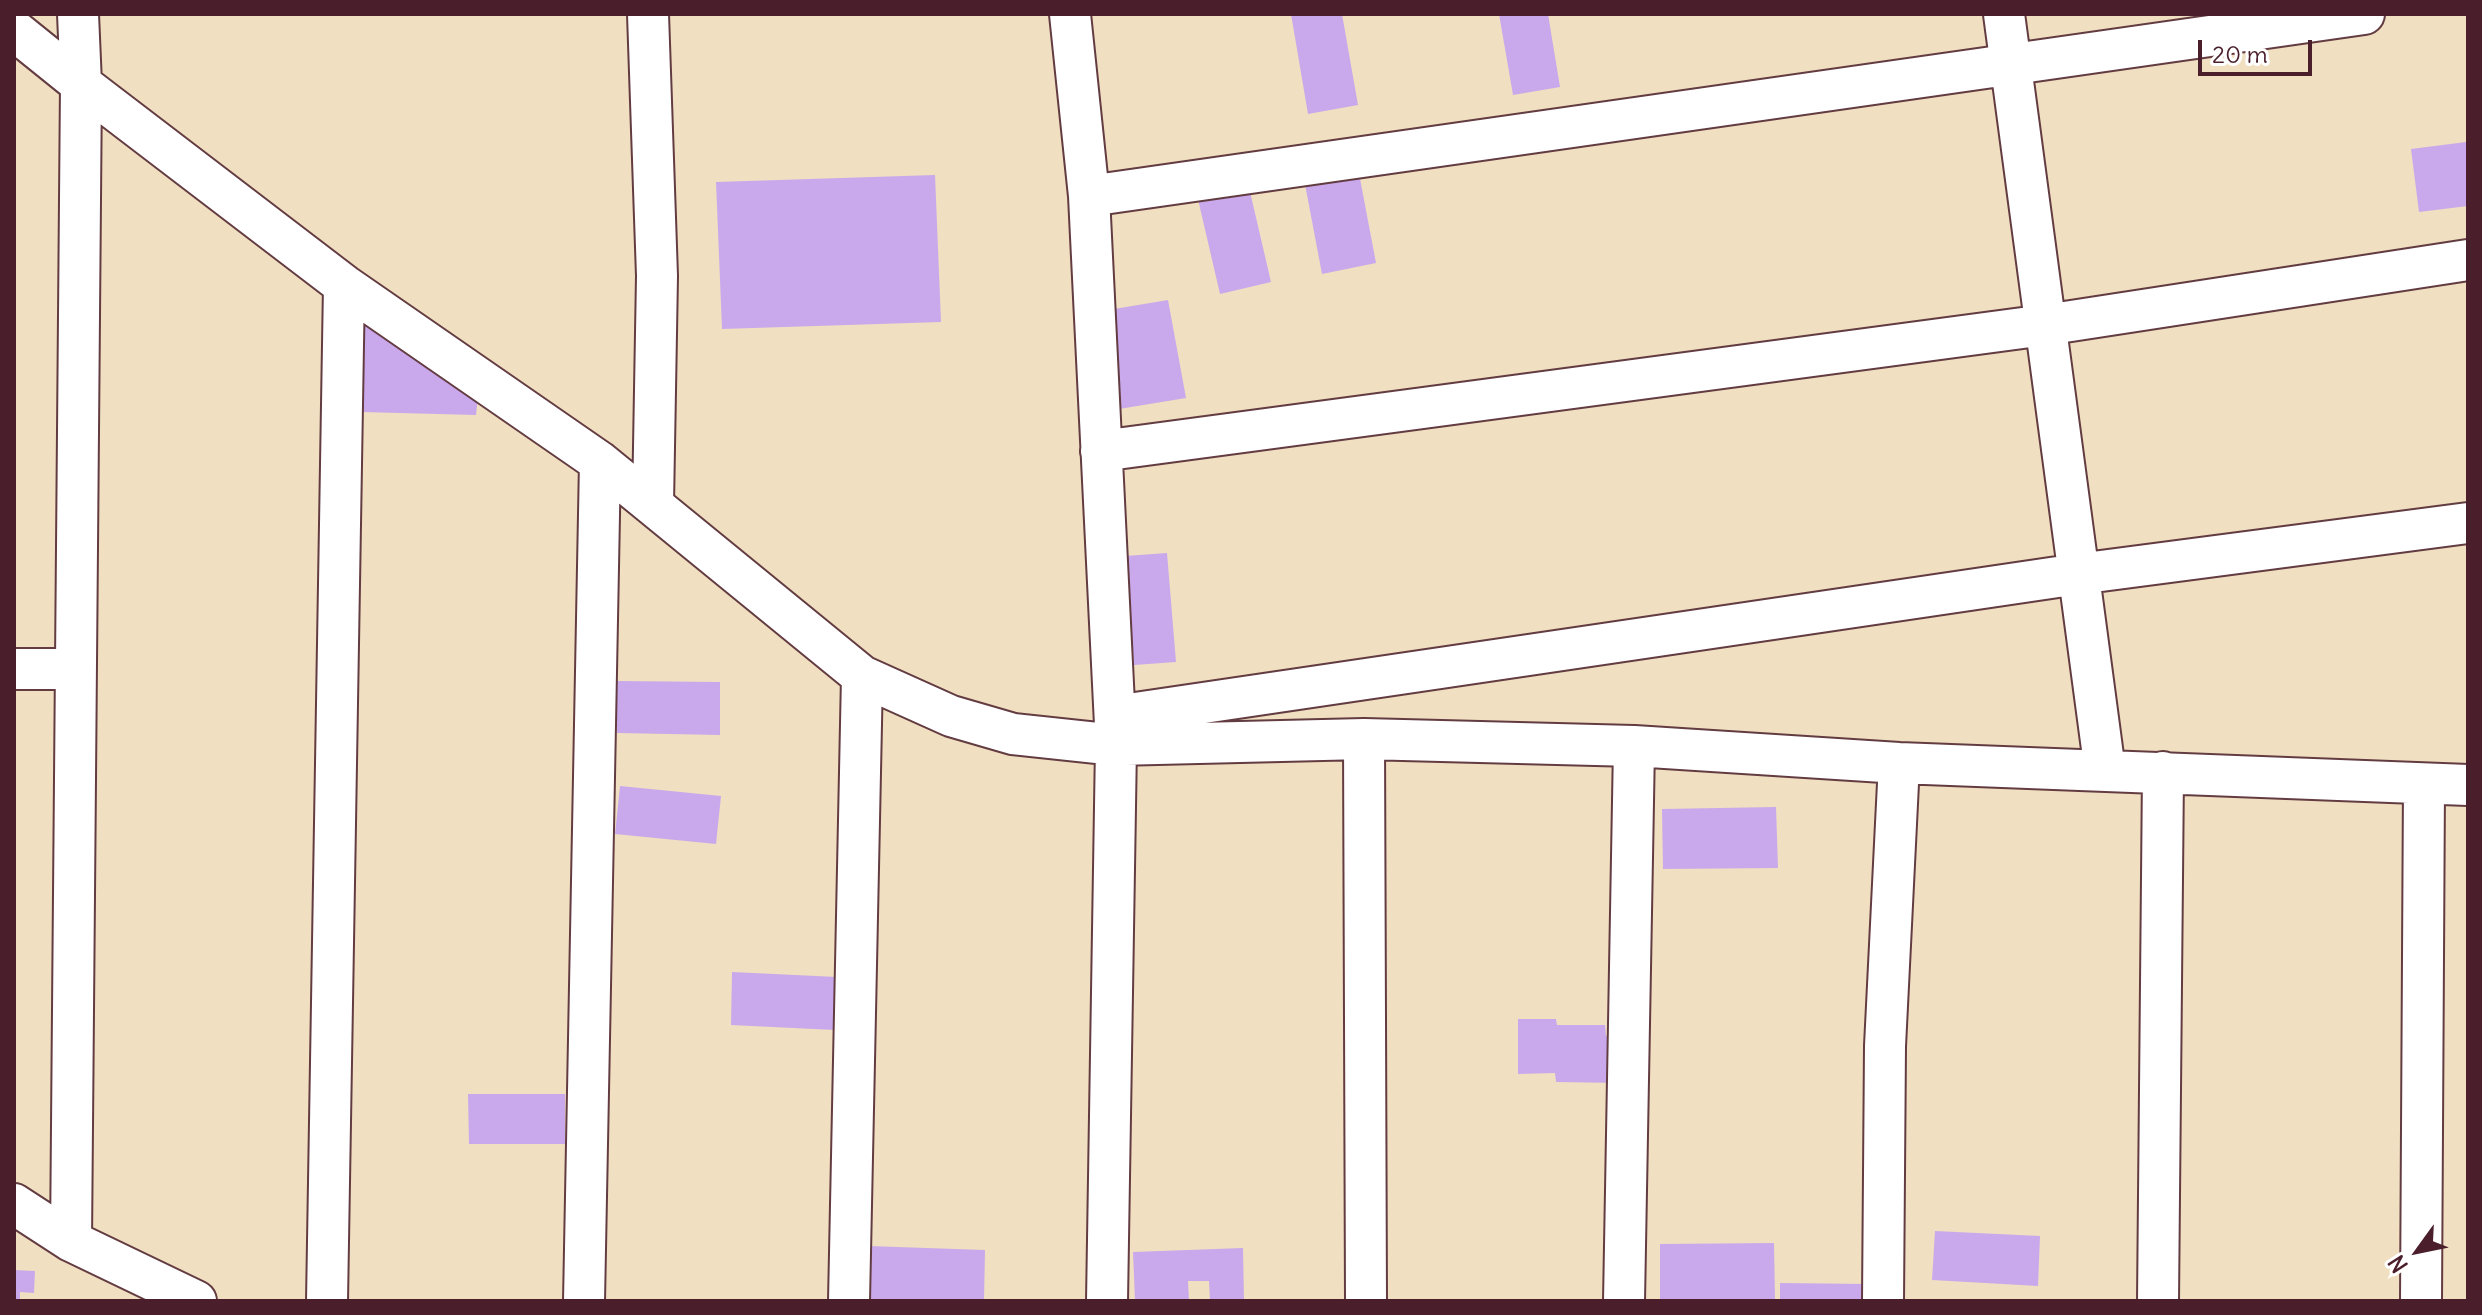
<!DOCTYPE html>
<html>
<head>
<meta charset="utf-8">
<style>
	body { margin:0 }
	#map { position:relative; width:2482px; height:1315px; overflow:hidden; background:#f1dfc1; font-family:Delius,sans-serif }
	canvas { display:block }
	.frame { position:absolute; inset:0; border:16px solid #4a1f2b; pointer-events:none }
	.north { position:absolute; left:2378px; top:1211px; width:80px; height:80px; -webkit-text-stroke:6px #fff; paint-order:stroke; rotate:237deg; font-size:22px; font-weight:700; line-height:32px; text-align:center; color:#4a1f2b }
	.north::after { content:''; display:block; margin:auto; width:28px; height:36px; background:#4a1f2b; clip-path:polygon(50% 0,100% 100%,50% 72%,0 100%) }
	.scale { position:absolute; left:2198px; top:40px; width:114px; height:36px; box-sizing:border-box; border:4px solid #4a1f2b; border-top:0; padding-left:10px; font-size:24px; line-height:28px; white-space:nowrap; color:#4a1f2b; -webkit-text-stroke:6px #fff; paint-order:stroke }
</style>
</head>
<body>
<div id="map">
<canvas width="2482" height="1315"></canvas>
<div class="frame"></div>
<div class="north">N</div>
<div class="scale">20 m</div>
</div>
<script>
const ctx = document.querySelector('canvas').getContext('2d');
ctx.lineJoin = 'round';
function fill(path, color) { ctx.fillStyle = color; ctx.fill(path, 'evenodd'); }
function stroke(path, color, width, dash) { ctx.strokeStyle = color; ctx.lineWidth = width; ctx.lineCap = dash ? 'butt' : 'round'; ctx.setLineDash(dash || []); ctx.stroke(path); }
fill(new Path2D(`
	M1291 14H1342L1358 105 1308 114Z
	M1499 14H1548L1560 87 1513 95Z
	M2466 142 2468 206 2419 212 2411 149Z
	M1358 168 1376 263 1322 274 1304 179Z
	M935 175 941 322 722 329 716 182Z
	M1248 183 1271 282 1220 294 1197 195Z
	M1168 300 1186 398 1119 409 1102 311Z
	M362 319 478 397 476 415 361 412Z
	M1167 553 1176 662 1134 665 1125 556Z
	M617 681 720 682V735L617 733Z
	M620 786 721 796 716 844 615 834Z
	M1776 807 1778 868 1663 869 1662 809Z
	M732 972 837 977 835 1030 731 1025Z
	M1518 1019H1556L1557 1025H1605L1606 1036H1619V1083L1556 1082 1555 1073 1518 1074Z
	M468 1094H565V1144H469Z
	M1935 1231 2040 1236 2038 1286 1932 1280Z
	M1774 1243 1775 1299H1660V1244Z
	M868 1246 985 1250 984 1301 867 1299Z
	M1243 1248 1244 1301H1210L1209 1281H1188L1189 1301H1135L1133 1252Z
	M14 1270 35 1271 34 1293 20 1292V1301H14Z
	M1780 1283 1868 1284V1301H1780Z`), '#c9a9eb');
const minor = new Path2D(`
	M78 14 81 84 344 285 600 462 862 676 951 716 1013 734 1116 745 1364 739 1634 746 1899 763 2468 785
	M648 14 657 276 653 504
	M1070 14 1089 196 1116 745 1107 1301
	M2004 14 2105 771
	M14 30 81 84 71 1241
	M1089 196 2364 14
	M1101 451 2045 325 2468 260
	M14 669H75
	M1115 716 2078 574 2468 523
	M1364 739 1366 1301
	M14 1204 71 1241 196 1301
	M327 1301 344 285
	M584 1301 600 462
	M849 1301 862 676
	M1624 1301 1634 746
	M1883 1301 1885 1046 1899 763
	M2158 1301 2163 772
	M2421 1301 2424 784`);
stroke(minor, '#633c42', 44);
stroke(minor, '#fff', 40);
</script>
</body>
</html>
